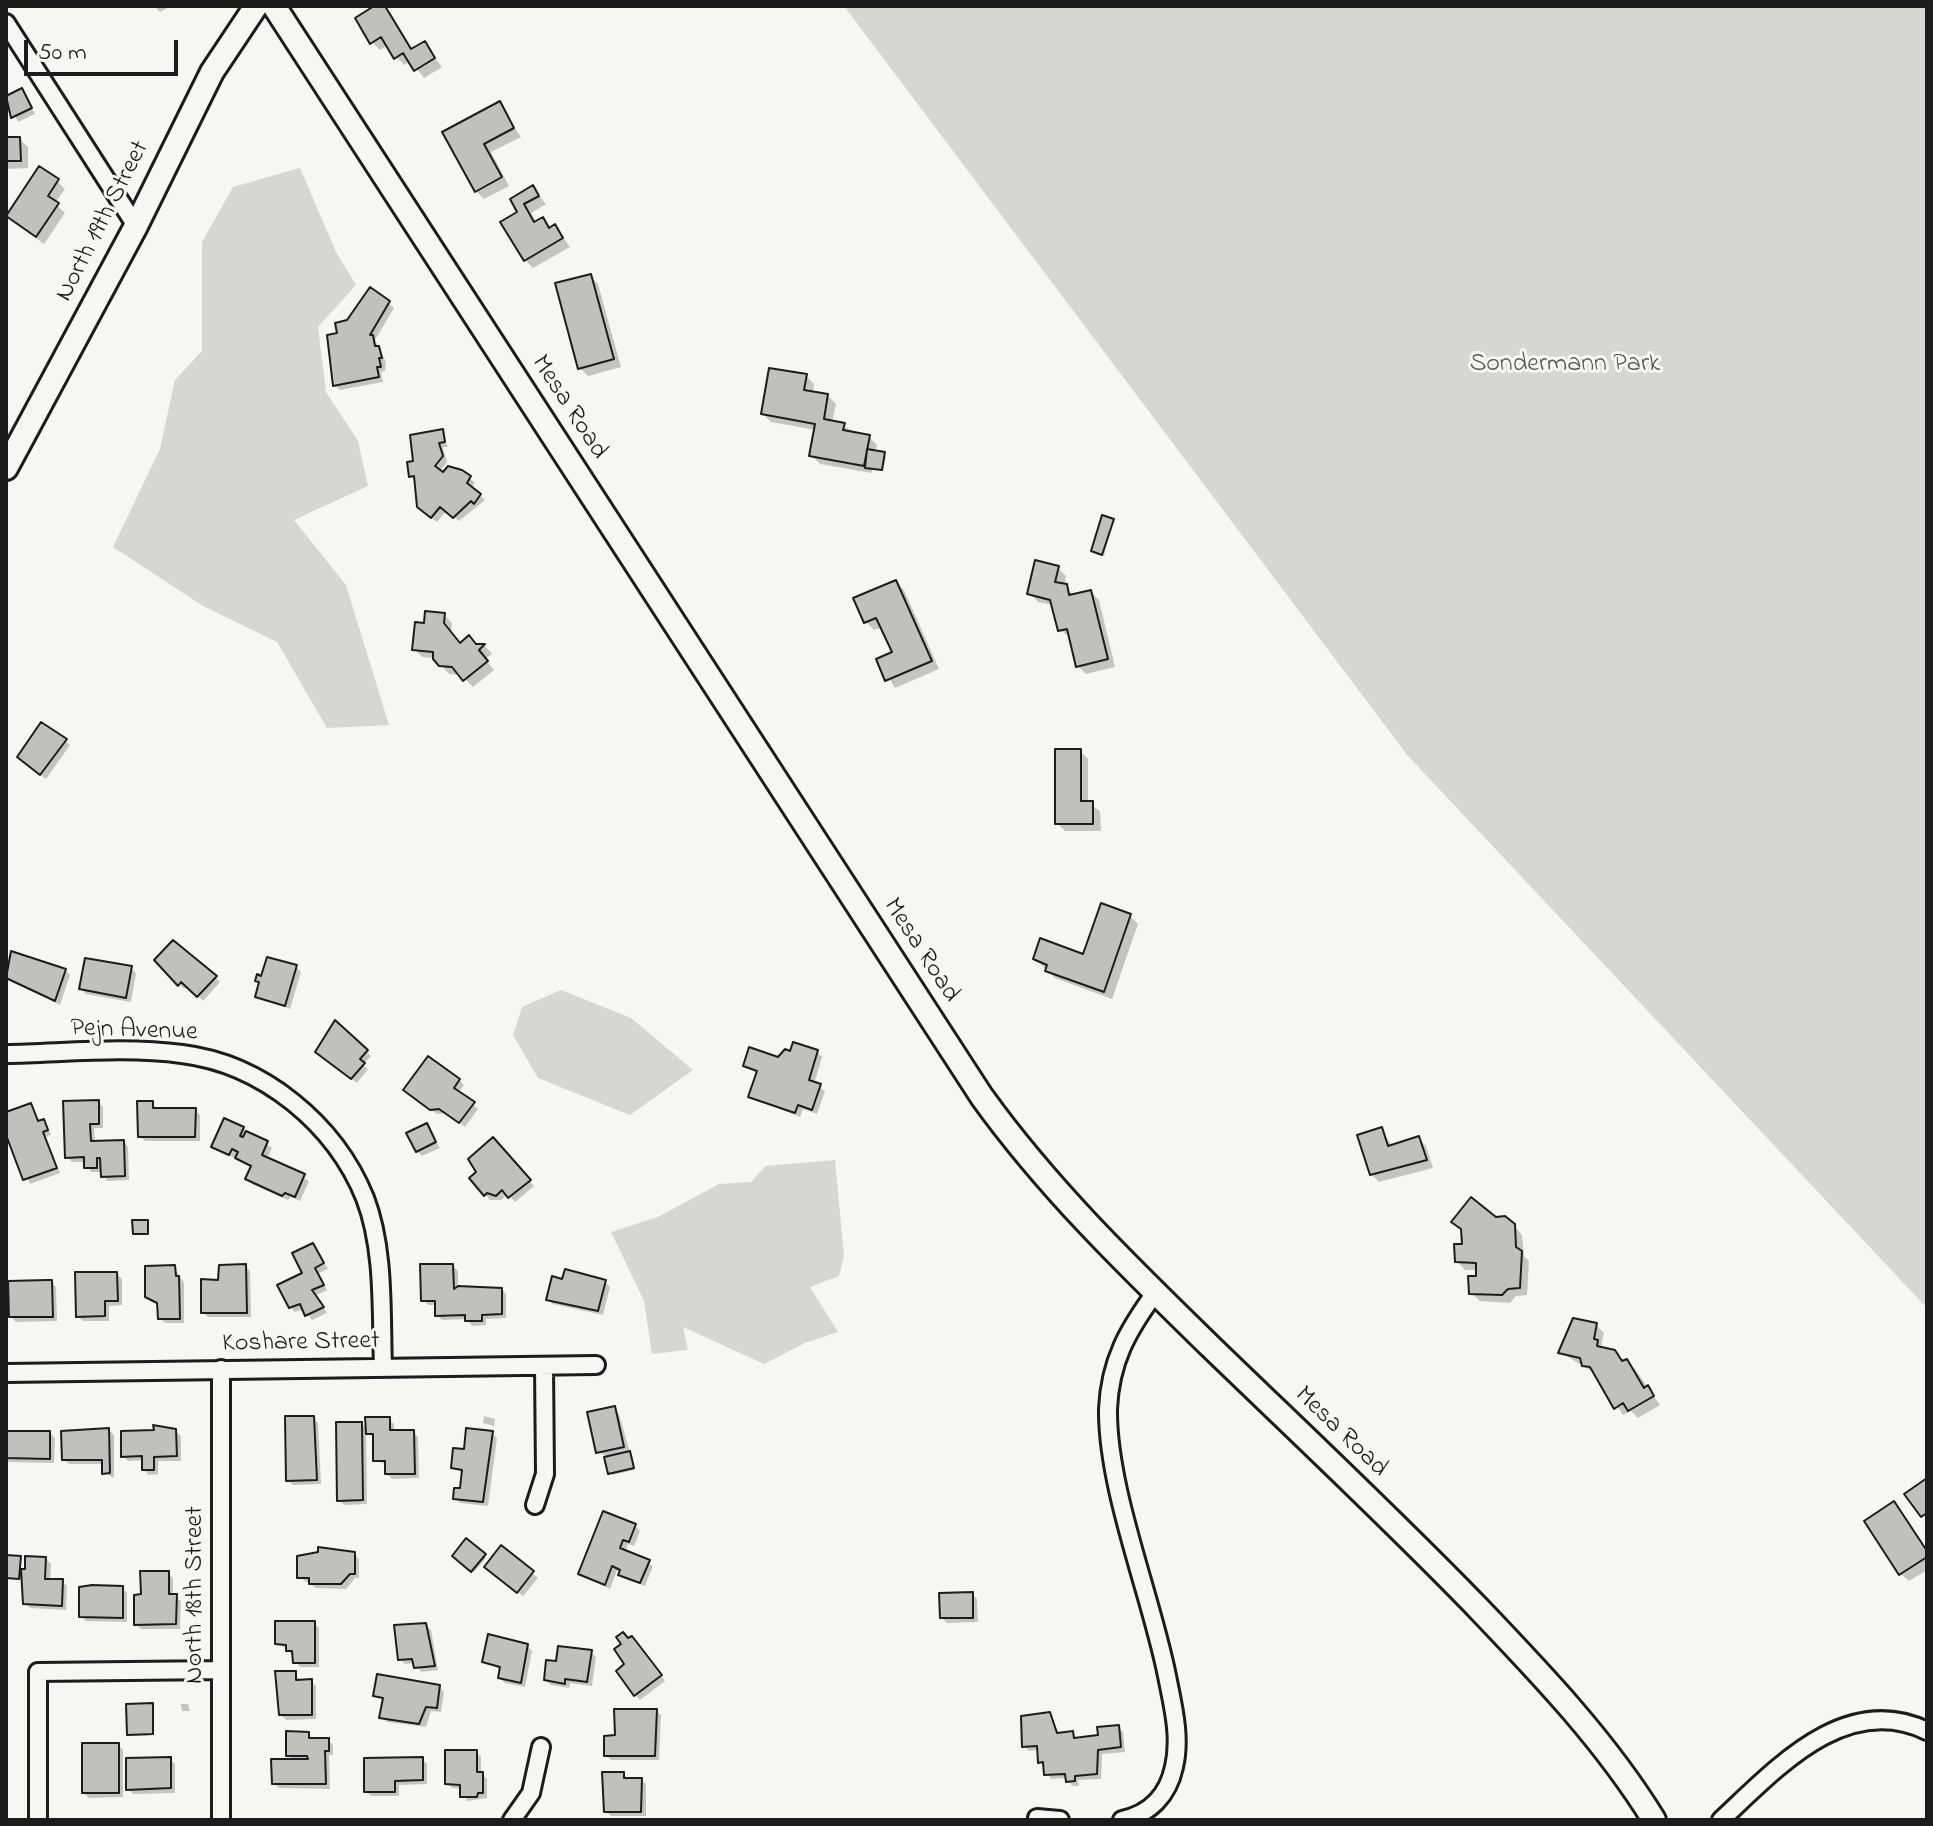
<!DOCTYPE html>
<html>
<head>
<meta charset="utf-8">
<style>
	body { margin:0 }
	#map { position:relative; width:1933px; height:1826px; overflow:hidden; background:#f6f6f2; font-family:"Indie Flower",sans-serif }
	canvas { display:block }
	.frame { position:absolute; inset:0; border:8px solid #1c1c1c; pointer-events:none }
	.scale { position:absolute; left:24px; top:40px; width:154px; height:36px; box-sizing:border-box; border:4px solid #1c1c1c; border-top:0; padding-left:10px; font-size:24px; line-height:28px; white-space:nowrap; color:#1c1c1c; -webkit-text-stroke:6px #f6f6f2; paint-order:stroke }
</style>
</head>
<body>
<div id="map">
<canvas width="1933" height="1826"></canvas>
<div class="frame"></div>
<div class="scale">50 m</div>
</div>
<script>
const ctx = document.querySelector('canvas').getContext('2d');
ctx.lineJoin = 'round';
function fill(path, color) { ctx.fillStyle = color; ctx.fill(path, 'evenodd'); }
function stroke(path, color, width, dash) { ctx.strokeStyle = color; ctx.lineWidth = width; ctx.lineCap = dash ? 'butt' : 'round'; ctx.setLineDash(dash || []); ctx.stroke(path); }
function drawText(font, color, halo, rows, align = 'center') {
  ctx.font = font + ' "Indie Flower",sans-serif'; ctx.lineWidth = 6; ctx.setLineDash([]); ctx.textBaseline = 'middle'; ctx.strokeStyle = halo; ctx.fillStyle = color; for (const [text, x, y, turn = 0] of rows) {
    ctx.save(); ctx.translate(x, y); ctx.rotate((+turn || 0) * Math.PI / 180); ctx.textAlign = isNaN(turn) ? turn : align; if (halo) ctx.strokeText(text, 0, 0); ctx.fillText(text, 0, 0); ctx.restore();
  }
}
fill(new Path2D(`
	M844 6H1927V1308L1408 756Z
	M300 168 336 252 356 285 318 327 326 392 358 441 368 486 294 520 346 585 389 725 327 728 277 642 203 606 113 547 160 449 175 380 202 351V242L233 187Z
	M561 990 631 1018 693 1070 630 1115 538 1078 513 1035 522 1007Z
	M835 1160 844 1256 839 1276 810 1287 838 1332 805 1343 764 1364 683 1327 688 1350 652 1354 644 1301 611 1232 658 1217 719 1184 751 1182 766 1166Z`), '#d6d6d2');
fill(new Path2D(`
	M154 6H171L160 12Z
	M378 6 390 12 413 50 424 44 442 67 424 78 411 61 404 65 387 46 380 50 372 42Z
	M21 90 35 114 18 122 6 98Z
	M499 104 521 137 491 152 509 186 484 199 476 191 445 133Z
	M6 139H19L28 147V168L6 169Z
	M57 181 65 189 55 203 65 213 44 244 8 217Z
	M533 188 546 204 531 213 537 223 542 219 552 228 555 227 570 247 533 268 525 260 520 213 512 200Z
	M590 276 598 284 621 367 588 376 580 368Z
	M370 289 394 308 375 340 386 362 385 371 381 372 383 382 340 390 335 385 339 334Z
	M806 376 814 384 813 393 828 396 836 404 832 422 869 437 877 445 875 453 886 456 883 471 872 469V473L820 464 812 456 816 430 771 422 763 414Z
	M442 432 448 447H443L447 462 439 472 443 475 454 468 470 478 475 483 471 488 485 500 459 521 446 511 437 522 424 511 416 481 411 476 415 463Z
	M1113 520 1104 556 1095 553 1093 551Z
	M1058 568 1066 576 1064 586 1075 596 1091 592 1099 600 1115 667 1086 674 1078 666 1071 638 1060 630 1054 605 1038 602 1030 593Z
	M896 582 904 590 939 669 895 688 878 660 894 653 882 627 874 630 866 622 856 599Z
	M444 615 452 623 451 633 460 645 485 646 492 654 485 659 494 670 473 687 461 675 449 674 435 658 422 657 414 649 426 625Z
	M65 741 70 745 46 779 24 762Z
	M1080 751 1088 759V803L1100 811 1101 831H1065L1057 823Z
	M1130 916 1138 924 1112 999 1055 978 1035 959 1084 956Z
	M13 954 65 970 70 975 60 1005 6 977Z
	M156 960 203 966 220 982 203 1001 187 986 184 989Z
	M296 967 301 972 290 1009 257 996 260 984 257 981Z
	M131 968 136 973 131 1002 86 994 81 989Z
	M335 1023 371 1056 363 1065 368 1069 357 1083 322 1057Z
	M817 1052 822 1057 814 1084 825 1091 817 1114 803 1109 800 1117 751 1097 758 1074 745 1066Z
	M459 1080 464 1085 458 1093 478 1109 465 1127 446 1113 437 1114 411 1095Z
	M98 1102 103 1107V1128H94L95 1143 124 1142 128 1147 129 1180 107 1181 102 1172H91L86 1162H72L67 1157Z
	M152 1103 157 1110H195L200 1115V1141H145L140 1136Z
	M31 1105 40 1122 48 1126 51 1135 46 1137 60 1173 30 1184 6 1130V1114Z
	M426 1125 440 1148 422 1156 417 1151Z
	M243 1128 272 1148 267 1159 309 1181 300 1201 291 1197 288 1200 252 1184 247 1179 252 1168 213 1146Z
	M1381 1129 1393 1147 1418 1138 1426 1146 1433 1168 1379 1182 1371 1174Z
	M498 1145 534 1186 515 1202 508 1194 501 1200H490L472 1178Z
	M1514 1226 1522 1235 1524 1256 1529 1261 1527 1295 1516 1296 1510 1303 1480 1301 1471 1293 1478 1270H1465L1457 1261 1464 1246Z
	M313 1245 328 1269 319 1273 327 1290 315 1296 327 1313 312 1320 304 1309 295 1312 290 1307Z
	M245 1266 250 1271 251 1317H208L203 1312 220 1282Z
	M453 1266 458 1271V1288L501 1289 506 1294V1318L486 1319V1325L472 1326 467 1319 442 1320 437 1315V1305H428L423 1300Z
	M174 1267 184 1283V1323H165L160 1318 159 1305 147 1296Z
	M117 1274 122 1279V1305L109 1306V1321H83L78 1316Z
	M564 1281 605 1282 610 1287 603 1315 553 1304 548 1300Z
	M51 1282 56 1287 57 1321 16 1322 11 1317Z
	M1596 1325 1604 1333 1601 1346 1635 1369 1660 1405 1638 1418 1631 1411 1623 1415 1596 1374 1560 1352Z
	M614 1409 619 1414 635 1470 612 1475 606 1456 598 1452Z
	M484 1416 495 1419 494 1426 483 1423Z
	M313 1418 318 1423 321 1484 293 1485 288 1480Z
	M389 1419 394 1424V1432H413L418 1437 419 1478 392 1479 387 1474V1465L375 1460V1438L366 1432 367 1504 344 1505 339 1500 361 1424 368 1430Z
	M109 1430 114 1435V1478L104 1473V1464H69L64 1459Z
	M175 1431 181 1436V1461H158V1474L149 1475 144 1470V1460L128 1461 123 1456Z
	M6 1433H50L55 1438 54 1463 6 1462Z
	M492 1433 497 1438 488 1506 460 1503 455 1498 462 1490 463 1473 453 1467 466 1452Z
	M1894 1504 1927 1550V1570L1909 1581 1901 1574Z
	M635 1526 640 1531 634 1546 628 1544 625 1552 653 1566 645 1586 626 1579 617 1570 610 1589 581 1574Z
	M467 1541 486 1558 474 1572 454 1556Z
	M502 1548 538 1578 523 1596 491 1572Z
	M303 1554H354L359 1559V1578H355L346 1589 316 1588 299 1577V1557Z
	M6 1557 20 1558 21 1571 46 1559 51 1564 50 1581H62L67 1586 66 1610 30 1608 25 1603 23 1580 6 1579Z
	M168 1573 173 1578V1596L181 1601 180 1629H141L136 1624 143 1596Z
	M122 1588 127 1593V1622L86 1621 81 1616Z
	M972 1594 977 1599 978 1622 947 1623 942 1618Z
	M314 1623 319 1628V1667H300L288 1649 277 1644Z
	M426 1625 431 1630 438 1670 421 1672 415 1663 405 1664 400 1659Z
	M628 1640 637 1643 665 1681 640 1700 635 1695 627 1664Z
	M527 1646 532 1651 525 1687 505 1683 500 1678 501 1670 485 1662Z
	M591 1652 596 1657 592 1686 570 1683 569 1688 551 1685 546 1680 557 1663Z
	M295 1673 300 1682H311L316 1686V1719L286 1720 281 1715Z
	M439 1687 444 1692 441 1712 431 1711 426 1727 387 1722 382 1717 384 1701 376 1696Z
	M181 1704H188L190 1711H182Z
	M152 1705 154 1735 131 1736 129 1734Z
	M656 1711 661 1715 659 1760H611L606 1755 617 1737Z
	M1049 1714 1060 1735 1072 1733 1078 1739 1100 1737 1118 1727 1123 1732 1125 1752 1102 1754 1101 1779 1078 1780 1079 1786H1072L1067 1778 1051 1779 1040 1762 1039 1750 1029 1751 1024 1746Z
	M308 1734 314 1740H328L333 1745V1755H329L330 1789 279 1788 274 1783 294 1761 288 1755Z
	M118 1745 123 1750V1797L89 1798 84 1793Z
	M476 1752 481 1757V1774L487 1779V1798L467 1801 462 1789 452 1788 447 1783Z
	M170 1759 175 1764V1793L133 1794 128 1789Z
	M422 1759 427 1764V1784L399 1785V1796H371L366 1791Z
	M623 1774 629 1780H641L646 1784V1816H611L606 1811Z`), '#0003');
const building = new Path2D(`
	M374 6H385L411 49 425 41 435 58 414 71 403 53 394 59 381 37 370 44 355 18Z
	M22 88 32 108 11 118 6 96Z
	M500 101 514 128 484 144 502 177 475 192 442 132Z
	M6 137H20L21 161H6Z
	M39 166 59 179 48 196 59 203 36 237 6 216Z
	M533 185 539 196 524 204 534 222 543 217 549 228 555 224 563 238 524 261 500 222 517 212 510 199Z
	M591 274 614 359 578 369 555 283Z
	M370 287 390 301 370 335H373L375 346H379L382 358H379L381 367H377L379 377 333 386 327 335 337 333 335 323 347 320Z
	M769 368 807 374 804 390 828 394 824 419 845 423 843 430 870 435 864 466 809 456 815 424 761 414Z
	M443 429 445 442 439 443 443 456 435 466 443 472 448 466 462 470 471 476 467 483 481 494 474 504 471 501 453 518 440 507 431 518 417 507 414 476 409 477 407 462 413 461 410 435Z
	M867 449 885 452 882 470 865 468Z
	M1102 515 1114 519 1102 555 1091 551Z
	M1035 560 1059 566 1055 582 1067 584 1069 595 1091 590 1108 659 1076 667 1067 629 1058 631 1050 600 1027 594Z
	M896 580 932 661 885 681 876 659 892 652 876 618 864 623 853 598Z
	M425 611 445 613 444 623 460 643 469 635 476 644H485L479 650 488 661 463 681 452 667 439 666 433 659V652L412 650 415 622 424 623Z
	M41 722 67 739 40 775 17 757Z
	M1055 749H1081V801H1093V824H1055Z
	M1101 903 1131 914 1104 992 1045 971 1047 965 1033 959 1040 938 1083 954Z
	M173 940 217 976 197 997 181 982 178 986 154 960Z
	M11 951 66 969 55 1001 6 978Z
	M267 957 297 965 285 1006 255 997 259 982 255 981 257 974 261 976Z
	M85 958 132 966 126 998 79 989Z
	M335 1020 368 1050 360 1059 365 1063 351 1079 315 1052Z
	M793 1042 818 1050 809 1080 821 1084 812 1110 798 1105 795 1113 748 1097 757 1071 743 1066 749 1047 778 1057 785 1049 790 1051Z
	M428 1056 460 1079 454 1088 475 1102 459 1123 439 1109 430 1110 403 1090Z
	M99 1100V1124H90L91 1141 124 1140 125 1176 101 1177 100 1158H97V1168H84V1157L65 1158 63 1101Z
	M137 1101H153V1108H196L195 1137H138Z
	M31 1103 38 1121 44 1119 48 1130 43 1132 57 1168 23 1180 6 1135V1112Z
	M224 1118 244 1127 240 1136 243 1137 246 1131 268 1141 262 1155 305 1174 295 1197 285 1193 282 1196 245 1179 251 1166 235 1158 238 1152 232 1149 229 1155 211 1147Z
	M427 1123 436 1142 416 1152 406 1133Z
	M1382 1127 1388 1146 1419 1136 1427 1160 1370 1175 1357 1135Z
	M493 1137 531 1180 508 1198 502 1190 496 1196 487 1193 484 1196 469 1178 476 1172 468 1159Z
	M1471 1197 1496 1217 1505 1216 1515 1224 1516 1247 1522 1251 1520 1288 1508 1289 1502 1295 1469 1294 1468 1276H1476V1263L1455 1262 1454 1244H1462L1461 1229 1451 1222Z
	M132 1220H148V1234H133Z
	M313 1243 324 1263 315 1268 324 1285 312 1290 324 1307 305 1316 300 1304 289 1308 277 1285 302 1273 292 1253Z
	M246 1264 247 1313H201V1279L218 1280 219 1265Z
	M420 1264H453L454 1289 458 1286 502 1288V1314L482 1315V1321H465V1315L435 1316V1301H421Z
	M175 1265 176 1276H179L180 1319H158L157 1303 145 1297V1266Z
	M565 1269 606 1280 598 1311 546 1300 552 1276 562 1279Z
	M75 1272H117L118 1301H105V1316L76 1317Z
	M48 1280H52L53 1317H9L8 1281Z
	M1573 1318 1597 1323 1594 1339 1598 1340 1597 1346 1615 1350 1622 1361 1627 1359 1644 1388 1648 1385 1654 1396 1628 1411 1623 1403 1614 1409 1590 1367 1582 1366 1580 1358 1558 1353Z
	M615 1406 624 1447 596 1453 587 1412Z
	M285 1416H314L317 1480 286 1481Z
	M365 1417H390V1430H414L415 1474H385V1461H373V1434H366Z
	M336 1422H362L363 1500 337 1501Z
	M153 1425 176 1429 177 1456 154 1457V1470H142V1456L121 1457V1431L154 1430Z
	M109 1428 110 1473 102 1474V1460H62L61 1431Z
	M466 1428 493 1431 483 1502 453 1499 454 1488H460L462 1470 451 1468 453 1448 464 1449Z
	M6 1431H50V1459L6 1458Z
	M630 1451 634 1468 608 1474 604 1457Z
	M1927 1478V1513L1921 1517 1904 1494Z
	M1894 1501 1927 1551V1557L1899 1575 1864 1521Z
	M603 1511 636 1524 629 1542 623 1540 620 1548 650 1560 640 1583 618 1575 620 1570 612 1566 605 1585 578 1574Z
	M466 1538 486 1554 471 1572 452 1556Z
	M501 1545 534 1571 517 1593 484 1567Z
	M318 1547 355 1552V1574H350L341 1584H309V1578H297V1556L318 1552Z
	M6 1555 21 1556 19 1579 6 1578Z
	M25 1556 46 1557 45 1579H63L62 1606 23 1604 21 1569H25Z
	M140 1571H169V1594H177L176 1624 134 1625V1595L141 1594Z
	M92 1585 123 1586V1618L79 1617V1587Z
	M973 1592V1618H940L939 1593Z
	M275 1621H315V1663H293L292 1651H286V1645L275 1644Z
	M426 1623 435 1666 414 1668 412 1659 398 1660 394 1625Z
	M623 1632 628 1638 632 1636 662 1675 634 1696 616 1671 624 1664 614 1649 621 1644 616 1637Z
	M488 1634 528 1644 521 1683 498 1678 500 1667 482 1662Z
	M558 1646 592 1650 587 1682 565 1679V1684L544 1680 546 1660 556 1661Z
	M275 1671H296V1680L312 1679V1715H279Z
	M377 1674 440 1685 437 1708 426 1707 419 1724 379 1718 383 1698 373 1696Z
	M153 1703V1734L127 1735 126 1704Z
	M614 1709H657L655 1756H604V1736L615 1735Z
	M1050 1712 1057 1733 1073 1731 1074 1738 1098 1735 1097 1727 1119 1725 1121 1747 1098 1750 1097 1774 1075 1776V1781L1066 1782 1065 1774 1044 1775 1043 1762 1038 1763 1037 1746 1022 1747 1021 1716Z
	M286 1731 309 1732V1738H329V1751H325L326 1784H272L271 1759H308L307 1756H286Z
	M82 1743H119V1793H82Z
	M445 1750H477V1772H483V1793H478L477 1797H460V1785L445 1784Z
	M171 1757V1788L126 1790V1758Z
	M423 1757V1780L395 1781V1792H364V1758Z
	M602 1772H624V1778H642L641 1812H604Z`);
fill(building, '#c0c0bd');
stroke(building, '#1c1c1c', 2);
const street = new Path2D(`
	M6 23 136 226
	M6 1054C64 1053 125 1046 182 1054 263 1064 335 1124 365 1198 385 1250 381 1313 383 1367
	M6 1373 596 1365
	M535 1505 545 1474 544 1366
	M1037 1818 1060 1820
	M38 1820V1672L221 1670
	M221 1820V1369
	M512 1820 531 1793 541 1747
	M1122 1820C1150 1814 1168 1795 1174 1767 1181 1737 1173 1706 1167 1676 1151 1595 1107 1489 1108 1409 1110 1361 1128 1330 1155 1293
	M1721 1820C1775 1770 1845 1691 1927 1731`);
const secondary = new Path2D(`
	M274 6 982 1097C1049 1190 1129 1267 1211 1347 1301 1434 1393 1520 1480 1610 1543 1676 1606 1742 1654 1820
	M6 468 136 226 212 72 256 6`);
stroke(street, '#1c1c1c', 22);
stroke(secondary, '#1c1c1c', 28);
stroke(street, '#f6f6f2', 16);
stroke(secondary, '#f6f6f2', 22);
drawText('26px', '#1c1c1c', '#f6f6f2', [
	["North 19th Street",104,222,-63],
	["Mesa Road",568,408,57],
	["Mesa Road",920,951,57],
	["Pejn Avenue",134,1032,2],
	["Koshare Street",301,1344,-1],
	["Mesa Road",1340,1433,44],
	["North 18th Street",197,1595,-90]
]);
drawText('26px', '#545453', '#f6f6f2', [
	["Sondermann Park",1565,366]
]);
</script>
</body>
</html>
